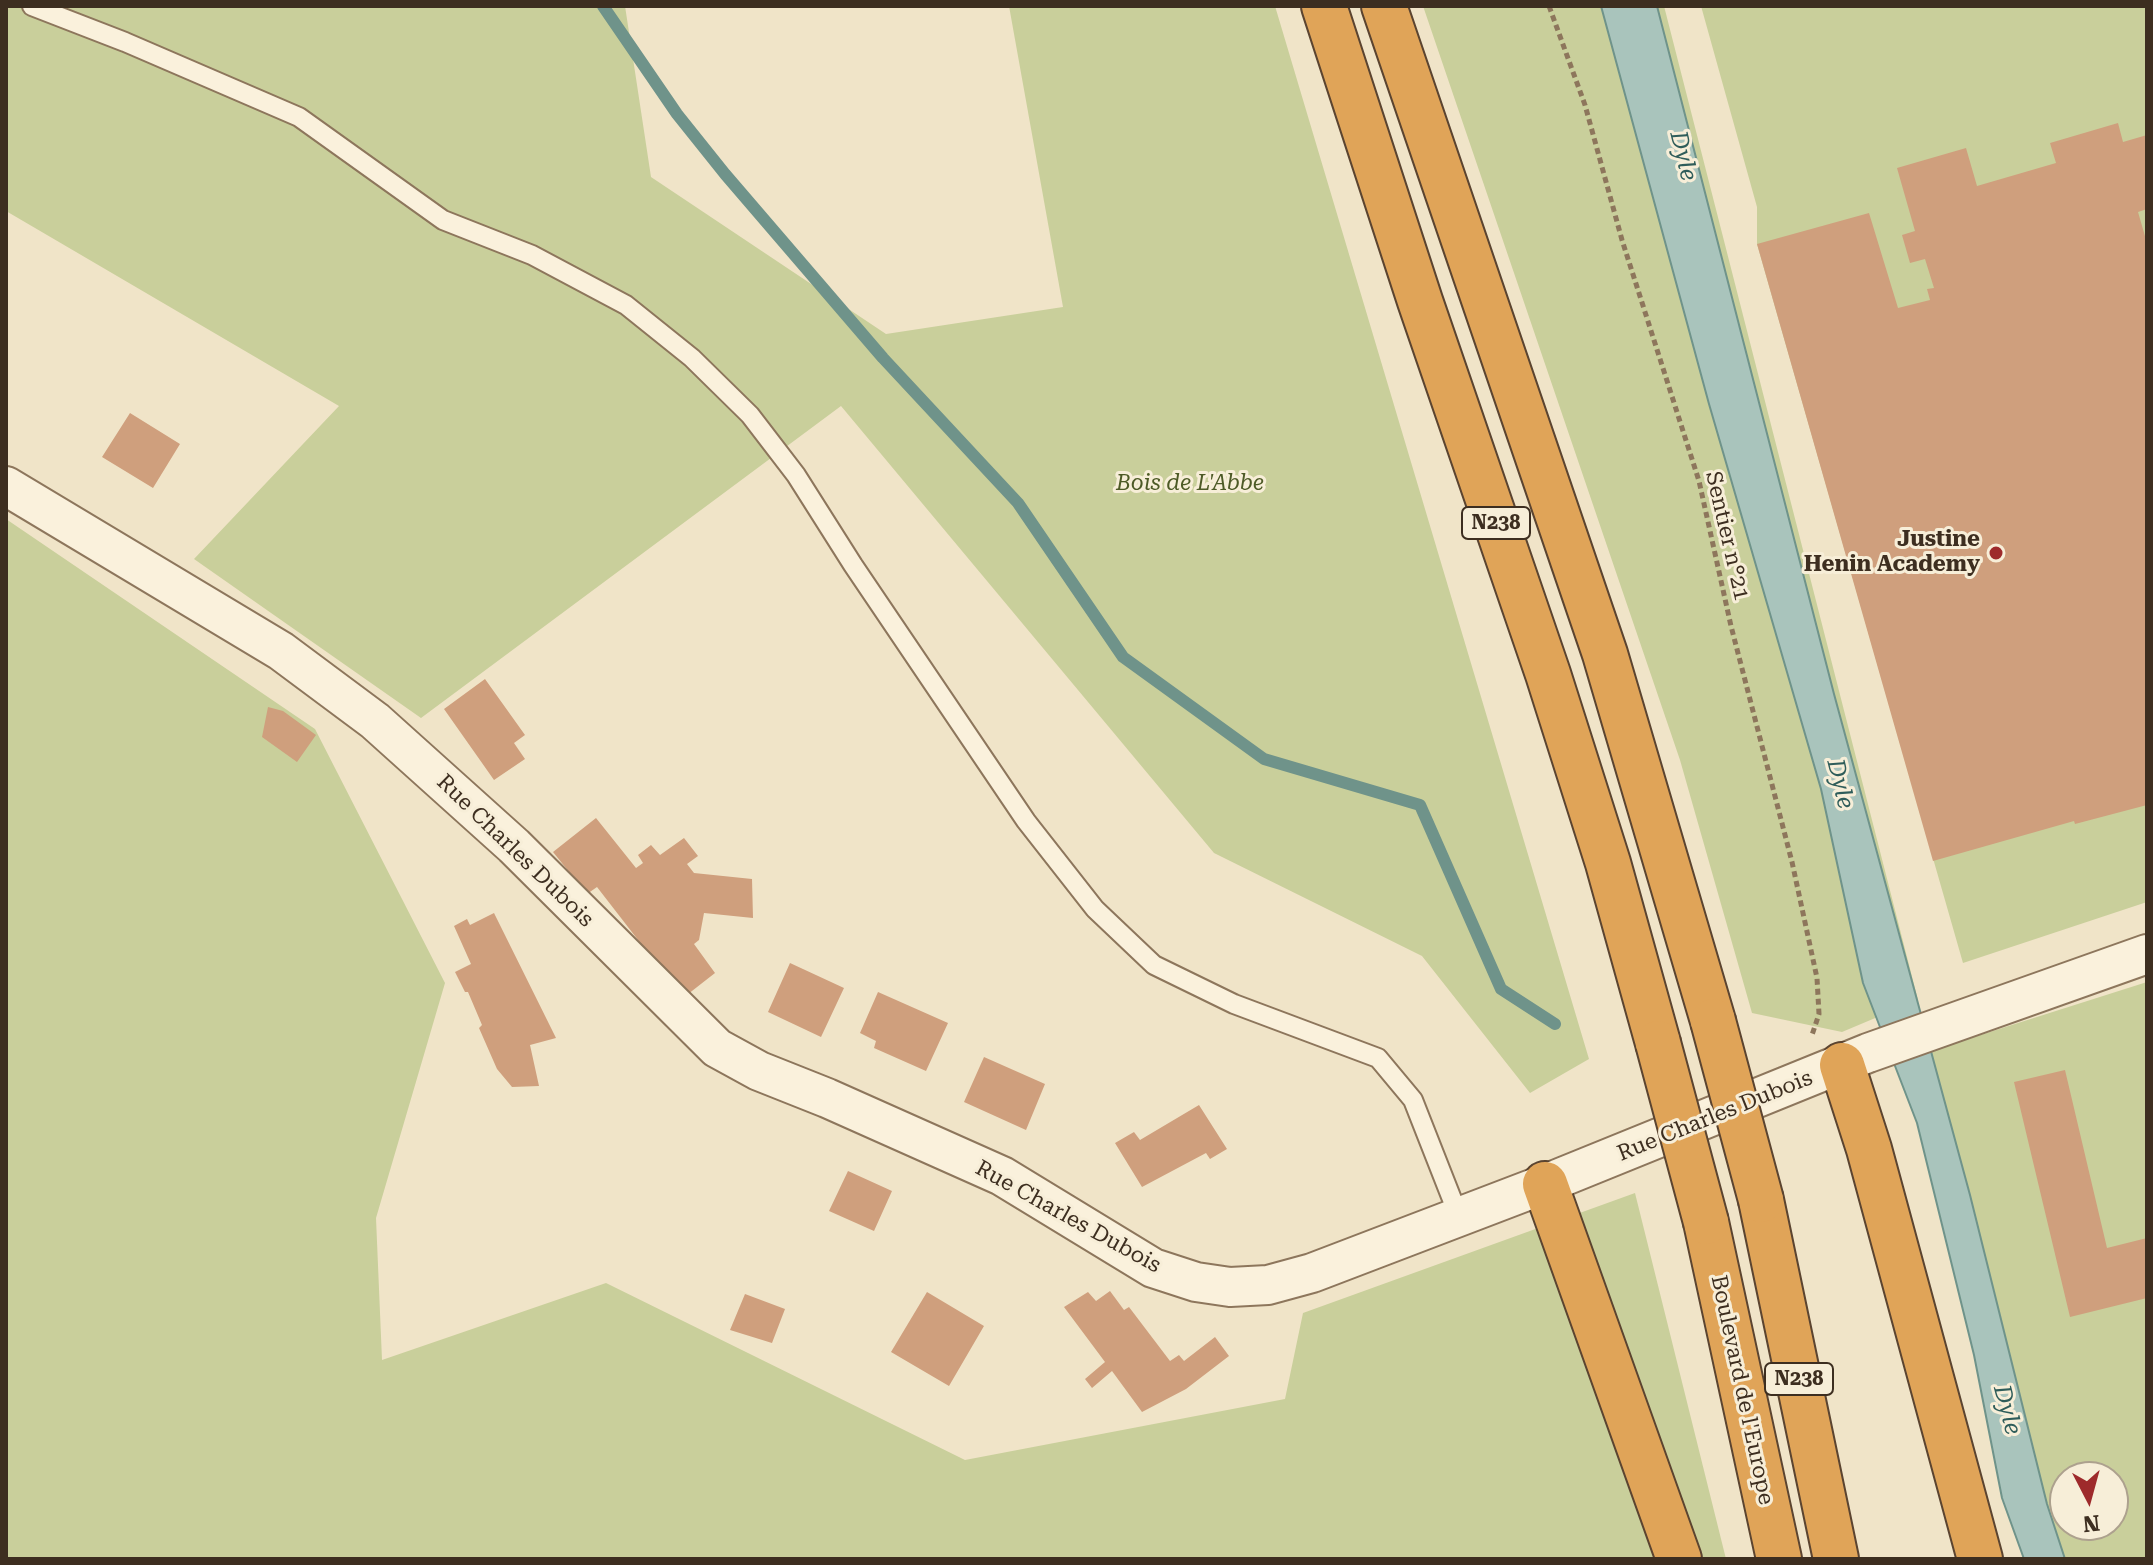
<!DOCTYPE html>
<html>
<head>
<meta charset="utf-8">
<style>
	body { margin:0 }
	#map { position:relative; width:2153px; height:1565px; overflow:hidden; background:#f0e4c8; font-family:"Roboto Serif",serif }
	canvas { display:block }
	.frame { position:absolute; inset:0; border:8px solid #3d2e20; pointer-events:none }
	.north { position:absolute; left:2049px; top:1461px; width:80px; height:80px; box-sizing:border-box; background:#f7eed8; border:2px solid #ada18e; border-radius:50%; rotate:174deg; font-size:22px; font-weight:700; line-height:32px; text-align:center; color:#3d2e20 }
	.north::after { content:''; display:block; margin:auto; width:28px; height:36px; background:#9e2a2b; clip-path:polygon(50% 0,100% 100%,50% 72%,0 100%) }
</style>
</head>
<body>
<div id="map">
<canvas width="2153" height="1565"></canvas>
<div class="frame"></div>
<div class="north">N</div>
</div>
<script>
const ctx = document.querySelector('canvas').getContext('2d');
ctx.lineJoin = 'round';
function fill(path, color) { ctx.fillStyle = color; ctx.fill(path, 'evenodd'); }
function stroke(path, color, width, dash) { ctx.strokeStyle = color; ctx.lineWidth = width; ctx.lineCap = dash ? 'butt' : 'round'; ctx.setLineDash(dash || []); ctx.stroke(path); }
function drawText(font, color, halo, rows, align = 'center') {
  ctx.font = font + ' "Roboto Serif",serif'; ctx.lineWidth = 6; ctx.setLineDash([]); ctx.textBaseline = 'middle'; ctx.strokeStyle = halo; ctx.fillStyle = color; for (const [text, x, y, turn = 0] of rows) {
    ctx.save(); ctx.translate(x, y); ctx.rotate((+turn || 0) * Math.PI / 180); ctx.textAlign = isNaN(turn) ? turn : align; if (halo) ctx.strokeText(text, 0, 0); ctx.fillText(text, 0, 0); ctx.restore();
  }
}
fill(new Path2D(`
	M6 6H625L651 177 886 334 1063 307 1009 6H1275L1589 1059 1530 1093 1422 956 1214 853 841 406 421 718 194 559 339 406 6 211Z
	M1423 6H1664L1918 1000 1842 1032 1752 1013 1680 760Z
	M1701 6H2147V902L1963 963 1757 244V207Z
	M6 519 315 729 445 983 376 1218 382 1360 606 1283 965 1460 1285 1399 1303 1313 1635 1193 1726 1559H6Z
	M2147 982V1559H2065L2047 1504 1970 1195 1930 1051ZM2065 1477H2113V1525H2065Z`), '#c9cf9b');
const water = new Path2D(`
	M1601 6H1657L1834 694 1970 1195 2047 1504 2065 1559H2024L2002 1498 1974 1355 1917 1123 1863 983 1821 789 1709 404Z`);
fill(water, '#a9c4bc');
stroke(water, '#6f938a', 2);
stroke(new Path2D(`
	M603 6 677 114 725 174 883 358 1018 503 1123 657 1264 759 1420 805 1501 989 1555 1024`), '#6f938a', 12);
fill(new Path2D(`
	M2118 123 2123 142 2147 135V209L2138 212 2147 243V805L2075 824 2074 821 1933 861 1757 244 1869 213 1898 308 1930 300 1927 289 1934 288 1925 259 1910 263 1902 235 1915 231 1897 168 1966 148 1977 186 2056 163 2050 143Z
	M130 413 180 444 153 488 102 457Z
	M485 679 525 735 514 743 525 759 494 780 444 709Z
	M268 707 283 711 316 735 297 762 262 737Z
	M596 818 636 868 643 863 638 855 651 845 660 855 684 838 698 856 687 864 694 873 752 879 753 918 704 913 699 940 694 944 715 973 683 998 597 887 587 894 553 852Z
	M494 913 556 1038 530 1045 539 1086 512 1087 497 1069 479 1028 482 1025 468 992H465L455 972 471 964 454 926 467 919 470 925Z
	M790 963 844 988 821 1037 768 1012Z
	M878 992 948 1023 926 1071 874 1048 876 1041 860 1033Z
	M984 1057 1045 1084 1026 1130 964 1102Z
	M2065 1070 2107 1248 2147 1238V1298L2070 1317 2014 1082Z
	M1199 1105 1227 1149 1210 1159 1206 1153 1142 1187 1115 1143 1134 1132 1140 1140Z
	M848 1171 892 1191 874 1231 829 1211Z
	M1110 1291 1124 1310 1129 1307 1170 1361 1179 1355 1184 1361 1215 1337 1229 1356 1186 1389 1142 1412 1112 1371 1092 1388 1085 1379 1105 1362 1064 1307 1088 1292 1096 1301Z
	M927 1292 984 1326 949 1386 891 1352Z
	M745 1294 785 1309 772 1343 730 1330Z`), '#cf9f7d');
const lane = new Path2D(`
	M32 6 125 42 299 117 443 220 532 255 626 305 692 358 750 415 796 475 853 565 1026 821 1095 909 1154 965 1234 1004 1378 1058 1413 1100 1459 1217`);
const street = new Path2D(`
	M6 486 281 651 375 721 514 846 717 1048 759 1071 827 1098 1002 1176 1153 1268 1196 1282 1230 1287 1268 1285 1312 1273 1545 1184 1868 1053 2147 954`);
const highway = new Path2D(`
	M1324 6 1420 301 1548 674 1608 863 1658 1043
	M1384 6 1605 654 1713 1021
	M1842 1065 1869 1149 1980 1559
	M1545 1184 1679 1559
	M1761 1200 1836 1559
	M1706 1222 1779 1559`);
stroke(lane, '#8d765c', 22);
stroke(street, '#8d765c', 42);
stroke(highway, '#5b4430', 48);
stroke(new Path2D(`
	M1549 6 1585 105 1622 240 1699 481 1731 626 1792 862 1817 978 1819 1014 1812 1035`), '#8d765c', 5, [6, 4]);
stroke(lane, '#faf1dc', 18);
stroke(street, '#faf1dc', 38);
stroke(highway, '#e0a458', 44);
const highwayBridge = new Path2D(`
	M1713 1021 1761 1200
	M1658 1043 1706 1222`);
stroke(highwayBridge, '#5b4430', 48, []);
stroke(highwayBridge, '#e0a458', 44);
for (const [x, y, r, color] of [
	[1996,553,8,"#9e2a2b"]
]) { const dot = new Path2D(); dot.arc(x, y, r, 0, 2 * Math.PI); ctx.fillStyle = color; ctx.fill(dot); stroke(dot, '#f7eed8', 3); }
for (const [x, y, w] of [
	[1496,523,68],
	[1799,1379,68]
]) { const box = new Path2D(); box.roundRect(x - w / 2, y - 16, w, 32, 6); ctx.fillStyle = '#f7eed8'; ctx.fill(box); stroke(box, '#3d2e20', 2); }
drawText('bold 20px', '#3d2e20', null, [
	["N238",1496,523],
	["N238",1799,1379]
]);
drawText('italic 22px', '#4d5a26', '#f7eed8', [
	["Bois de L'Abbe",1190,484]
]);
drawText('22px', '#3d2e20', '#f7eed8', [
	["Sentier n°21",1727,536,77],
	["Rue Charles Dubois",515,851,44],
	["Rue Charles Dubois",1715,1116,-22],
	["Rue Charles Dubois",1068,1217,29],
	["Boulevard de l'Europe",1742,1390,78]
]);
drawText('bold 22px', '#3d2e20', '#f7eed8', [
	["Justine",1980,540],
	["Henin Academy",1980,565]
], 'right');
drawText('italic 24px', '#2f5d5a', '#f7eed8', [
	["Dyle",1683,156,76],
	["Dyle",1840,784,76],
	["Dyle",2007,1410,75]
]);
</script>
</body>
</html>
